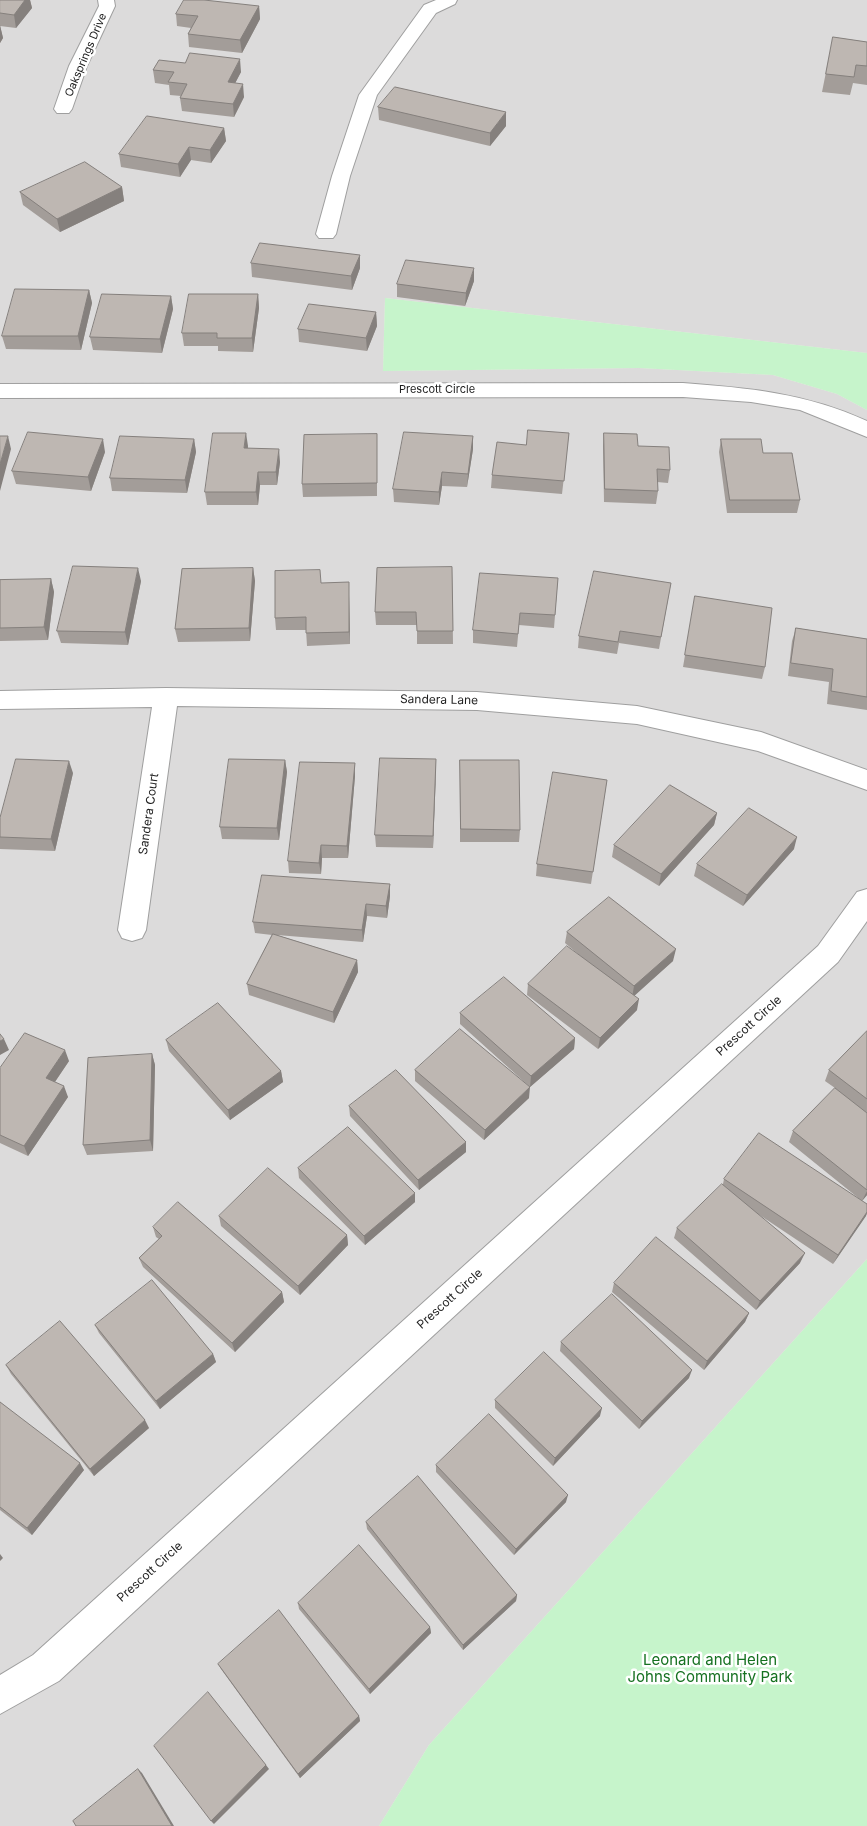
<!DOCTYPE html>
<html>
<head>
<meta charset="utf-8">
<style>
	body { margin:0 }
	canvas { display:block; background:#eeebe5 }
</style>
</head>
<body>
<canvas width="867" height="1826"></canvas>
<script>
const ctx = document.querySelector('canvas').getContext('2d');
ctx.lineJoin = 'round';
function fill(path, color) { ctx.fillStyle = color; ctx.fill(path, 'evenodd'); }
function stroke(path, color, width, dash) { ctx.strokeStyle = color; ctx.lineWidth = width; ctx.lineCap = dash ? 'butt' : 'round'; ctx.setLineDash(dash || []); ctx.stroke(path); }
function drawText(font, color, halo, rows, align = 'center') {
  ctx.font = font + ' Inter,sans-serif'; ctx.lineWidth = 5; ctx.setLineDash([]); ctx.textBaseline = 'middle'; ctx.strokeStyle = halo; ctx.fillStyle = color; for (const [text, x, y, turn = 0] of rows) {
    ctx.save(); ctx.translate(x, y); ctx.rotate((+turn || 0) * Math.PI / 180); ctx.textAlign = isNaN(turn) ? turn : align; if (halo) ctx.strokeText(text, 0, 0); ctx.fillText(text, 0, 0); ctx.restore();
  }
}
fill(new Path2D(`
	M0 0H867V353L385 298 383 371 639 368 773 375 837 394 867 410V1259L429 1745 379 1826H0Z`), '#dcdbdb');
fill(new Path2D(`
	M385 298 867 353V410L837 394 773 375 639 368 383 371Z
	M867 1259V1826H379L429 1745Z`), '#c6f4cb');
const minor = new Path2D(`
	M98 0H114L115 6 87 66 72 109 69 113H57L54 109 69 66 99 6Z
	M436 0H457L455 4 436 13 377 95 350 176 336 234 333 238H319L316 234 332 176 359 95 424 5Z
	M683 383C749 388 806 393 867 421V437L800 410 751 402 683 397 0 398V384Z
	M166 688 477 692 637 706 761 732 867 770V790L758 751 637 724 477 710 177 706 146 930 142 938 132 941 122 938 118 930 152 707 0 709V691Z
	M867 889V921L838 962 59 1681 0 1714V1675L33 1655 818 946 857 892Z`);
stroke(minor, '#9f9f9f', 2);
fill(minor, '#fff');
fill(new Path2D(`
	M0 0H30L32 8 16 28 0 26 3 38 0 43Z
	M259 6 260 19 242 53 189 47 188 34 191 28 177 26 176 14Z
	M833 37 867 42V85L853 83 850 95 822 92Z
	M153 70 241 72 235 83 244 97 234 117 182 111 180 98 181 96 170 95 169 85 155 83Z
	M378 107 506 126 490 146 379 120Z
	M224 128 226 141 211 163 191 160 180 177 121 167 119 154Z
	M122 187 124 201 60 232 23 205 20 192Z
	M360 255V268L352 290 252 277 251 263Z
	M474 281 465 306 397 297V284Z
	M89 290 92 303 81 350 6 349 2 336Z
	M258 294 259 308 253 352 218 351V346H184L182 333Z
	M171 296 173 309 162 353 93 350 90 337Z
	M376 312 377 326 367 351 299 342 298 329Z
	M569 433 562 494 491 488 492 475 526 445Z
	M604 433 638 446 670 470 668 483 657 482 658 491 656 504 604 502 603 446Z
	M473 436V449L467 487 442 486 439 505 394 502 393 489Z
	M194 439 196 452 187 493 112 491 110 478Z
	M721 439 763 453 800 500 797 513H727L719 452Z
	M248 446V448L280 462 277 485H260L258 505H207L205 492Z
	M377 447V496L303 497 302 484Z
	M105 452 91 491 16 484 12 471Z
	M452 567 453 644H417V625H376L375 612Z
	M253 568 255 581 250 641 178 642 175 629Z
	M558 578 554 628 519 625 517 647 473 643V630Z
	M51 579 54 592 48 640 0 641V580Z
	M141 581 128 645 61 643 57 631Z
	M321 583 349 595 350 644 307 646 306 630H276L275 618Z
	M671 583 659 649 619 643 617 654 578 648 579 636Z
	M695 596 765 667 762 679 683 667Z
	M796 628 867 639V710L827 704 829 682 788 676 792 641Z
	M436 759 433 848 376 847 375 835Z
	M285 760 287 772 279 840 222 839 220 827Z
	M460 760 520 830 519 842H460Z
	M355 763V776L348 858H322L321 874 289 873 288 861Z
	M73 773 55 851 0 849V818Z
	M607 780 591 884 536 876 537 864Z
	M717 813 714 825 659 886 612 857 614 845Z
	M794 849 743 906 694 876 697 864Z
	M390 884V896L387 918 367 916 363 942 277 935 357 960 358 972 334 1023 249 995 247 984 272 935 255 933 253 922Z
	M567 932 673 961 634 995 637 1010 598 1049 527 995 528 984 584 959 565 943Z
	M460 1013 575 1038 574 1049 530 1087 460 1024Z
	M867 1031V1195L862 1201 789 1142 793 1131 835 1088 825 1081 829 1070Z
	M166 1040 281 1071 283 1082 230 1120 169 1051Z
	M152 1054 155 1065 153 1151 87 1155 83 1145Z
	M69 1061 55 1082 68 1097 28 1156 0 1143V1068Z
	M415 1070 529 1098 484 1140 415 1081Z
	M349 1106 466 1142V1152L419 1190 350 1116Z
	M298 1168 415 1193V1202L365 1245 299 1178Z
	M724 1179 867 1204V1214L833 1264 758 1214 800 1263 756 1310 674 1238 677 1228 723 1184Z
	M219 1216 347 1235 348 1245 300 1295 221 1226Z
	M153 1227 282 1292 284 1302 235 1352 143 1267 139 1258 159 1239 156 1237Z
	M614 1283 749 1313 745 1322 704 1370 612 1292Z
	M95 1325 213 1354 216 1362 160 1409 99 1333Z
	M561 1342 689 1378 639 1429 560 1351Z
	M6 1365 149 1428 94 1476 11 1374Z
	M495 1400 600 1416 553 1466 495 1408Z
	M0 1402 84 1470 32 1535 0 1510Z
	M436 1465 566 1502 514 1555 436 1472Z
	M366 1522 517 1595 516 1601 463 1650 367 1529Z
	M298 1603 430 1627 431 1633 370 1694 299 1609Z
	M218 1664 359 1716 360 1721 300 1778 221 1669Z`), '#a39d99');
fill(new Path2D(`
	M25 0H30L32 8 16 28 14 15Z
	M259 6 260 19 242 53 240 40Z
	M0 25 3 38 0 43Z
	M240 59 241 72 229 95 228 82Z
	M243 84 244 97 234 117 233 104Z
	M506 112V126L490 146V133Z
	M224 128 226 141 211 163 210 150Z
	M189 147 191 160 180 177 178 164Z
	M122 187 124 201 60 232 57 219Z
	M360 255V268L352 290 351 276Z
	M474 268V281L465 306 466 293Z
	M89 290 92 303 81 350 78 336Z
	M258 294 259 308 253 352 252 338Z
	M171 296 173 309 162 353 160 339Z
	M376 312 377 326 367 351 366 338Z
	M246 433 248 446 246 462 244 448Z
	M8 436 11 449 0 491V464Z
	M473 436V449L467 487 468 474Z
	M103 439 105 452 91 491 88 477Z
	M194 439 196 452 187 493 185 480Z
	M279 449 280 462 277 485 276 472Z
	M258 472 260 485 258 505 256 492Z
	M442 472V486L439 505V492Z
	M138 568 141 581 128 645 125 632Z
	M253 568 255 581 250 641 249 628Z
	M51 579 54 592 48 640 44 627Z
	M349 582V595L350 644 349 632Z
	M436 759V772L433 848V836Z
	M285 760 287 772 279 840 277 828Z
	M69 761 73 773 55 851 51 839Z
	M355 763V776L348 858 347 846Z
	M717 813 714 825 659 886 661 874Z
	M797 837 794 849 743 906 747 895Z
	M321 845 322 858 321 874 319 863Z
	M390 884V896L387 918 386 906Z
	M366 904 367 916 363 942 362 930Z
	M676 949 673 961 632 998 634 986Z
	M357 960 358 972 334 1023 333 1012Z
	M639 999 637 1010 598 1049 600 1038Z
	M575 1038 574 1049 530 1087 531 1076Z
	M4 1039 9 1050 0 1055V1041Z
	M65 1050 69 1061 50 1089 46 1078Z
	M152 1054 155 1065 153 1151 150 1140Z
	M281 1071 283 1082 230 1120 228 1110Z
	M64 1086 68 1097 28 1156 24 1146Z
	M530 1087 529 1098 484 1140 485 1130Z
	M466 1142V1152L419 1190 418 1180Z
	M867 1191V1195L862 1201Z
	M415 1193V1202L365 1245 364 1236Z
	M867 1212 866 1216 833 1264 838 1255Z
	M347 1235 348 1245 300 1295 298 1286Z
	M805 1253 800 1263 756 1310 760 1301Z
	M282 1292 284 1302 235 1352 232 1343Z
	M749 1313 745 1322 704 1370 707 1361Z
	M213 1354 216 1362 160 1409 156 1401Z
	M692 1370 689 1378 639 1429 642 1421Z
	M602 1408 600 1416 553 1466 555 1458Z
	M145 1420 149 1428 94 1476 90 1469Z
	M80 1463 84 1470 32 1535 27 1528Z
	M568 1495 566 1502 514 1555 516 1549Z
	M0 1554 3 1558 0 1561Z
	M517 1595 516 1601 463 1650V1645Z
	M430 1627 431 1633 370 1694 369 1689Z
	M359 1716 360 1721 300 1778 298 1774Z
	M266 1765 269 1769 214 1824 211 1821Z
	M138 1769 142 1773 174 1826H172Z`), '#85807d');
const building = new Path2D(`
	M0 0H25L14 15 0 13Z
	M184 0H204L259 6 240 40 188 34 198 16 176 14Z
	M833 37 867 42V66L856 65 854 77 826 74Z
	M190 53 240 59 228 82 243 84 233 104 180 98 187 84 168 82 174 72 153 70 159 60 185 63Z
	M395 87 506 112 490 133 378 107Z
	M147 116 224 128 210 150 189 147 178 164 119 154Z
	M85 162 122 187 57 219 20 192Z
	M260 243 360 255 351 276 251 263Z
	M406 260 474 268 466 293 397 284Z
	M15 289 89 290 78 336H2Z
	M102 294 171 296 160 339 90 337Z
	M189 294H258L252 338H217V333H182Z
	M309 304 376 312 366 338 298 329Z
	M528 430 569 433 564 481 492 475 497 442 526 445Z
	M28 432 103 439 88 477 12 471Z
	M404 432 473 436 468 474 442 472 439 492 393 489Z
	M213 433H246L244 448 279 449 276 472H258L256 492H205Z
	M604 433 637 434 638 446 669 447 670 470 657 469 658 491 605 489Z
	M377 434V483L302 484 304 435Z
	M0 436H8L0 464Z
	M120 436 194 439 185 480 110 478Z
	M721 439H761L763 453H792L800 500H730Z
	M73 566 138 568 125 632 57 631Z
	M452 567 453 631H417L416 612H375L377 568Z
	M253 568 249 628 175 629 182 569Z
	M320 570 321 583 349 582V632L306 633V617L275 618V571Z
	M594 571 671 583 661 637 620 631 618 642 579 636Z
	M480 573 558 578 555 615 520 613 518 634 473 630Z
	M51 579 44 627 0 628V580Z
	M695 596 772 608 765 667 685 655Z
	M796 628 867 639V697L831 691 833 669 791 663Z
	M380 758 436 759 433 836 375 835Z
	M16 759 69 761 51 839 0 837V818Z
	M229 759 285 760 277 828 220 827Z
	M460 760H519L520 830 461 829Z
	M300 762 355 763 347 846 321 845 319 863 288 861Z
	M553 772 607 780 593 872 537 864Z
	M670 785 717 813 661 874 614 845Z
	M749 808 797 837 747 895 697 864Z
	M262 875 390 884 386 906 366 904 362 930 253 922Z
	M609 897 676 949 634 986 567 932Z
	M273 934 357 960 333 1012 247 984Z
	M567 946 639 999 600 1038 528 984Z
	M504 977 575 1038 531 1076 460 1013Z
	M218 1003 281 1071 228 1110 166 1040Z
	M460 1029 530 1087 485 1130 415 1070Z
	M867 1031V1099L829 1070Z
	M25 1033 65 1050 46 1078 64 1086 24 1146 0 1135V1068Z
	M0 1034 4 1039 0 1041Z
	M152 1054 150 1140 83 1145 88 1058Z
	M396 1070 466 1142 418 1180 349 1106Z
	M835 1088 867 1113V1190L793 1131Z
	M348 1127 415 1193 364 1236 298 1168Z
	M759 1133 867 1204V1212L838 1255 724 1179Z
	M268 1168 347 1235 298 1286 219 1216Z
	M722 1184 805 1253 760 1301 677 1228Z
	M178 1202 282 1292 232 1343 139 1258 162 1236 153 1227Z
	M656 1237 749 1313 707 1361 614 1283Z
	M152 1280 213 1354 156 1401 95 1325Z
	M612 1294 692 1370 642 1421 561 1342Z
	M60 1321 145 1420 90 1469 6 1365Z
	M544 1352 602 1408 555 1458 495 1400Z
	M0 1402 80 1463 27 1528 0 1507Z
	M489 1414 568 1495 516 1549 436 1465Z
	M418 1476 517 1595 463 1645 366 1522Z
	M359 1545 430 1627 369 1689 298 1603Z
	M279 1610 359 1716 298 1774 218 1664Z
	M208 1692 266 1765 211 1821 154 1746Z
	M138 1769 172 1826H76L73 1821Z`);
fill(building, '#beb7b2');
stroke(building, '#85807d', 1);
drawText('11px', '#1e1e1e', '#fff', [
	["Oaksprings Drive",86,55,-67],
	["Prescott Circle",437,390]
]);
drawText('12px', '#1e1e1e', '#fff', [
	["Sandera Lane",439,700,1],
	["Sandera Court",149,814,-82],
	["Prescott Circle",749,1026,-42],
	["Prescott Circle",450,1299,-42],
	["Prescott Circle",150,1572,-42]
]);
drawText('15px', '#167121', '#fff', [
	["Leonard and Helen",710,1660],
	["Johns Community Park",710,1677]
]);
</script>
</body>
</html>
